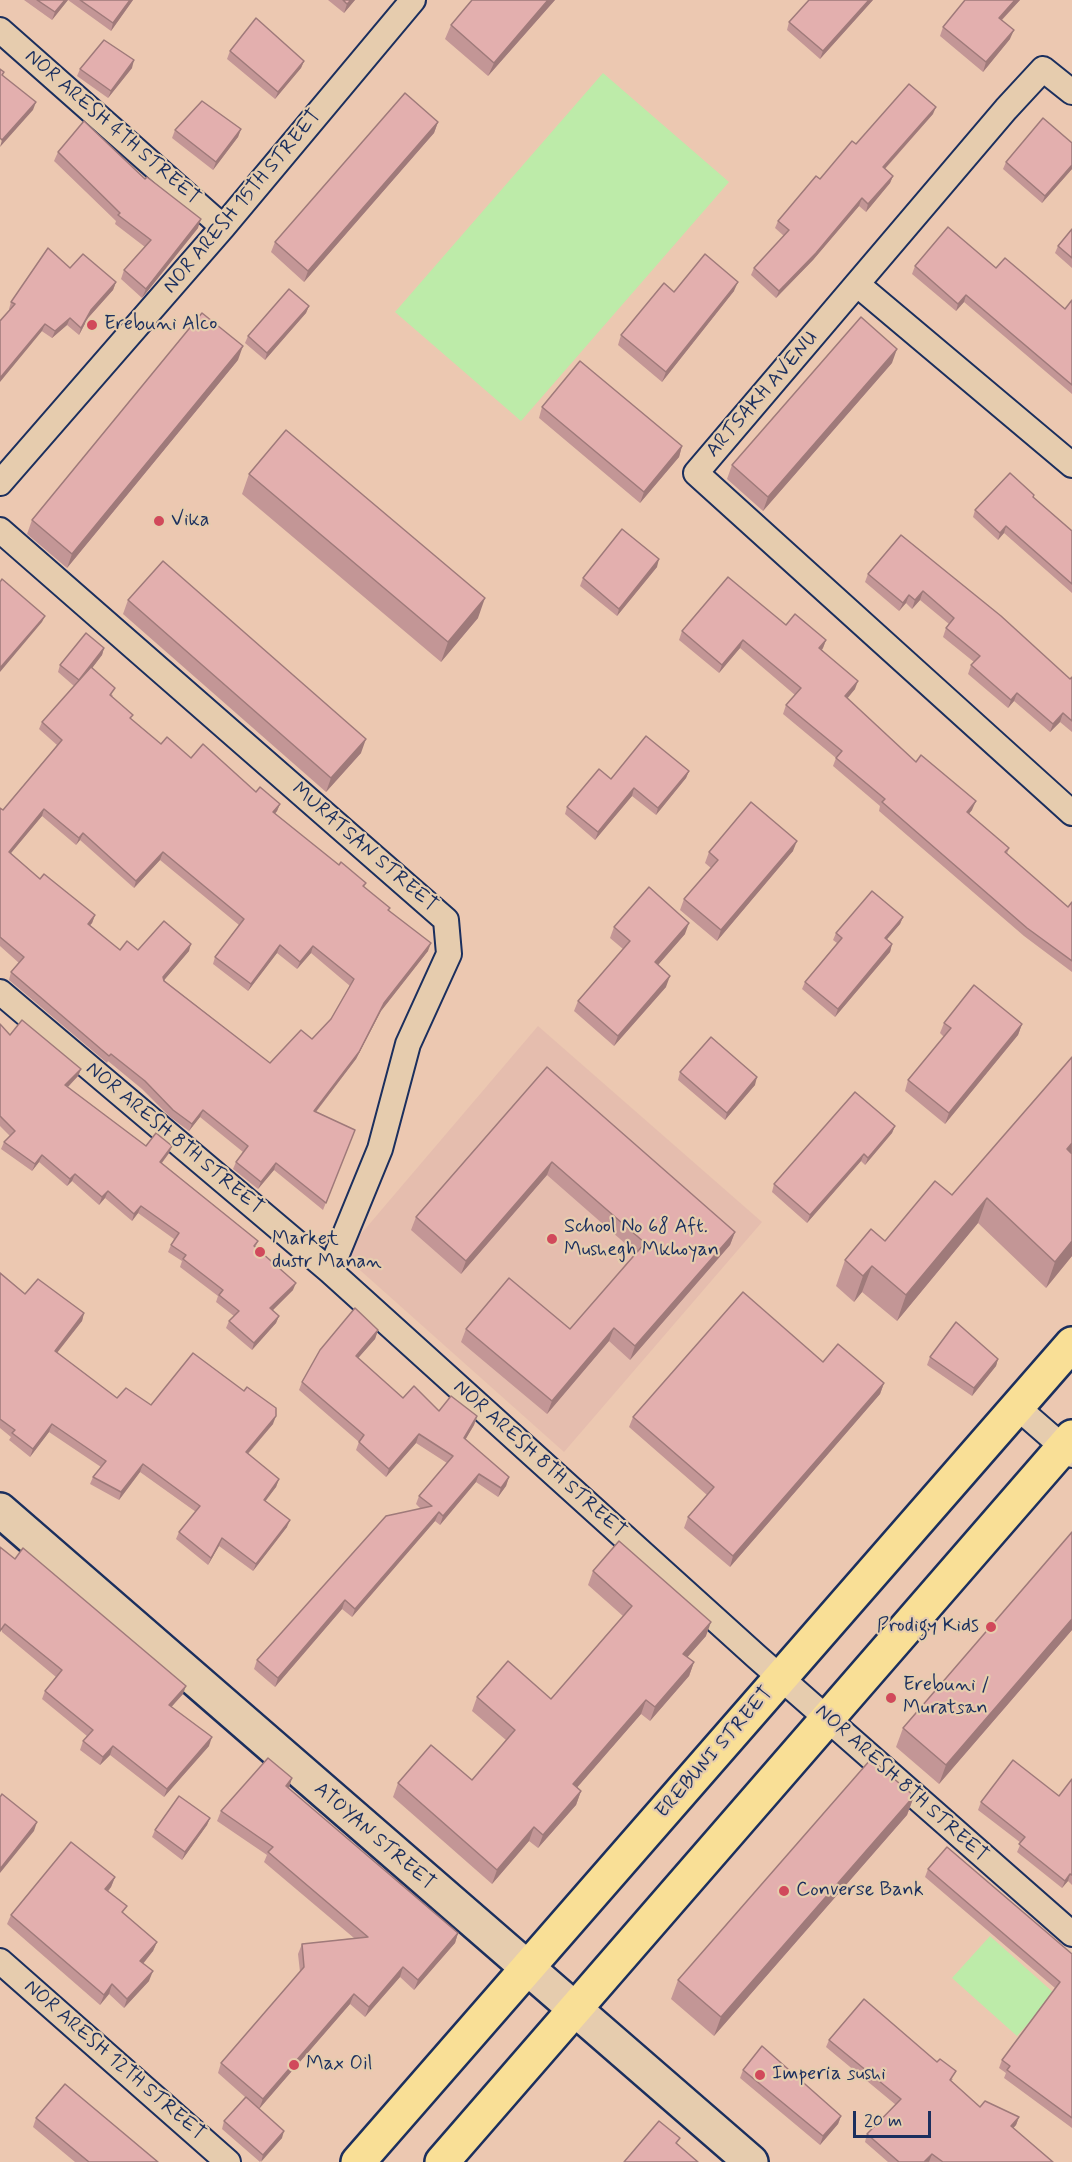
<!DOCTYPE html>
<html>
<head>
<meta charset="utf-8">
<style>
	body { margin:0 }
	#map { position:relative; width:1072px; height:2162px; overflow:hidden; background:#ecc8b1; font-family:Mynerve,sans-serif }
	canvas { display:block }
	.scale { position:absolute; left:853px; top:2111px; width:78px; height:27px; box-sizing:border-box; border:3px solid #1b2f5e; border-top:0; padding-left:8px; font-size:18px; line-height:21px; white-space:nowrap; color:#1b2f5e; -webkit-text-stroke:4px #e6ccae; paint-order:stroke }
</style>
</head>
<body>
<div id="map">
<canvas width="1072" height="2162"></canvas>
<div class="scale">20 m</div>
</div>
<script>
const ctx = document.querySelector('canvas').getContext('2d');
ctx.lineJoin = 'round';
function fill(path, color) { ctx.fillStyle = color; ctx.fill(path, 'evenodd'); }
function stroke(path, color, width, dash) { ctx.strokeStyle = color; ctx.lineWidth = width; ctx.lineCap = dash ? 'butt' : 'round'; ctx.setLineDash(dash || []); ctx.stroke(path); }
function drawText(font, color, halo, rows, align = 'center') {
  ctx.font = font + ' Mynerve,sans-serif'; ctx.lineWidth = 4.5; ctx.setLineDash([]); ctx.textBaseline = 'middle'; ctx.strokeStyle = halo; ctx.fillStyle = color; for (const [text, x, y, turn = 0] of rows) {
    ctx.save(); ctx.translate(x, y); ctx.rotate((+turn || 0) * Math.PI / 180); ctx.textAlign = isNaN(turn) ? turn : align; if (halo) ctx.strokeText(text, 0, 0); ctx.fillText(text, 0, 0); ctx.restore();
  }
}
fill(new Path2D(`
	M538 1026 762 1222 564 1452 343 1255Z`), '#e5bdae');
fill(new Path2D(`
	M603 73 729 182 521 421 395 312Z
	M990 1936 1055 1994 1017 2036 952 1978Z`), '#bdeba9');
const minor = new Path2D(`
	M0 30 223 227
	M1072 92 1043 69 1006 109 696 473 1072 813
	M858 285 1072 465
	M0 483 223 227 413 0
	M0 530 446 920 449 954 408 1044 380 1149 330 1271
	M0 992 330 1271 757 1657 1072 1934
	M1017 1407 1072 1455
	M0 1961 228 2162`);
const secondary = new Path2D(`
	M0 1510 751 2162`);
const primary = new Path2D(`
	M358 2162 1072 1344
	M442 2162 1072 1437`);
stroke(minor, '#1b2f5e', 28);
stroke(secondary, '#1b2f5e', 38);
stroke(primary, '#1b2f5e', 38);
stroke(minor, '#e6ccae', 24);
stroke(secondary, '#e6ccae', 33);
stroke(primary, '#f9df96', 33);
fill(new Path2D(`
	M24 0H133L111 31 68 0 52 20Z
	M328 0H355L344 13Z
	M472 0H555L488 76 445 39 451 25Z
	M873 0 820 59 787 30 789 22Z
	M965 0H1020L1002 20 1010 39 983 72 940 36 943 27Z
	M230 51 304 61 301 68 275 99 227 59Z
	M132 68 108 98 77 76 80 69Z
	M933 114 885 169 893 176 890 183 866 212 859 206 813 260 776 298 751 275 754 268 784 236 775 228 778 221 856 144Z
	M438 122 434 133 304 282 271 252 275 242Z
	M241 129 238 137 213 170 172 138 175 130Z
	M1072 143V169L1042 203 1003 169 1006 162Z
	M58 152 198 228 142 298 121 279 124 270 145 247 115 224 116 221 54 161Z
	M1072 229V268L1055 253 1058 246Z
	M915 266 996 268 1065 309 1072 300V394L964 302 956 311 912 274Z
	M70 268 116 282 113 290 88 318 79 335 67 325 52 338 9 309 11 302Z
	M734 291 662 382 618 345 621 335 674 292Z
	M309 306 306 313 265 360 245 343 248 336Z
	M238 360 67 568 27 534 32 520Z
	M892 363 763 511 727 479 732 465Z
	M542 407 682 446 679 457 640 503 539 418Z
	M249 474 478 618 441 662 242 494Z
	M1034 495V498L1072 531V593L1004 533 998 540 973 517 975 510Z
	M901 535 1070 679 1072 677V732L1060 722 1050 732 1014 701 1008 708 968 674 971 665 974 662 943 637 946 628 949 624 920 600 912 609 906 603 899 611 865 582 868 574Z
	M657 567 617 616 580 586 583 578Z
	M128 600 361 753 326 792 123 614Z
	M786 625 826 640 822 650 855 689 847 698 916 762 972 810 969 814 1009 848 1007 854 1068 907 1072 902V972L1024 936 879 811 880 806 833 766 836 758 783 714 786 705 795 695 740 648 719 673 679 640 682 631Z
	M104 648 102 655 92 668 113 696H112L131 719 161 744 191 758 280 804 277 811 275 814 339 865 366 883 364 887 428 951 381 1011 356 1059 316 1112 355 1130 323 1210 274 1170 258 1189 233 1169 236 1162 243 1152 200 1117 189 1131 170 1117 142 1089 108 1061 107 1063 9 980 11 972 19 963 0 946V808L3 810 57 745 39 729 42 722 74 686 58 672 60 665ZM42 816 76 845 80 840 134 888 160 860 239 925 215 957 213 964 248 991 277 953 297 969 311 953 350 986 331 1019 312 1039 270 1063 164 980 189 951 120 950 90 925 92 923 95 915 40 879 11 853Z
	M689 771 686 778 656 815 632 796 595 840 565 814 567 807Z
	M793 851 717 941 680 910 684 899 711 868 705 863 709 852Z
	M903 917 900 924 887 939 892 944 890 952 835 1017 802 989 805 982 837 943 833 940 836 933Z
	M614 927 685 934 658 965 666 987 614 1046 574 1011 578 1001 623 949 610 938Z
	M944 1023 1022 1024 1018 1035 945 1124 905 1091 908 1080 944 1037 940 1033Z
	M0 1024 10 1035 81 1069 78 1076 68 1087 146 1146H172L169 1153 162 1163 258 1241 255 1248 293 1290 272 1311 279 1316 276 1323 252 1350 226 1328 229 1321 234 1316 216 1302 218 1296 180 1267 182 1261 168 1252 171 1245 174 1239 138 1213 132 1221 105 1198 99 1205 72 1181 67 1186 39 1162 32 1171 1 1149 4 1142 10 1136 0 1126Z
	M1072 1057V1256L1046 1288 978 1223 897 1321 862 1292 854 1302 836 1286 845 1260 885 1241 952 1195Z
	M547 1067 735 1232 730 1245 630 1360 609 1341 547 1414 461 1342 466 1329H570L636 1253 547 1175 461 1274 411 1230 416 1217Z
	M680 1072 755 1085 725 1120 678 1080Z
	M895 1126 892 1133 865 1165 861 1161 807 1223 772 1192 774 1184Z
	M0 1272 25 1294 84 1313 82 1321 57 1353 117 1398 151 1405 273 1424 248 1454 279 1479 276 1487 265 1501 287 1527 253 1571 219 1546 208 1565 176 1539 179 1532 196 1512 140 1472 119 1500 90 1484 93 1477 101 1467 49 1432 30 1457 9 1440 11 1437 0 1428Z
	M378 1330 375 1339 358 1358 403 1398 439 1411 477 1416 474 1425 465 1440 509 1477 506 1486 498 1497 476 1482 440 1525 435 1521 352 1617 342 1609 275 1687 254 1669 257 1660 421 1509 416 1504 419 1496 447 1463 416 1443 386 1477 356 1450 359 1442 299 1390 302 1382Z
	M930 1357 998 1359 996 1366 972 1396 927 1365Z
	M884 1383 880 1394 730 1567 684 1528 688 1517 707 1495 629 1427 633 1417Z
	M1072 1532V1630L939 1784 896 1747 903 1728Z
	M0 1547 183 1694 171 1707 209 1746 164 1797 110 1755 100 1765 80 1750 83 1741 87 1736 42 1699 45 1691 56 1677 2 1632Z
	M593 1571 706 1636 687 1657 694 1662 689 1676 650 1721 641 1714 577 1787 581 1791 576 1805 538 1848 529 1841 492 1884 393 1797 398 1783 472 1780 506 1740 472 1711 477 1697 551 1699 623 1616 588 1585Z
	M1072 1779V1885L1068 1881 1062 1888 1017 1852 1021 1843 978 1810 981 1802 1059 1796Z
	M288 1788 458 1933 455 1943 414 1990 400 1977 365 2017 350 2004 259 2109 282 2138 260 2162 222 2129 224 2121 245 2097 218 2073 221 2063 300 1972 298 1954 302 1944 354 1938 264 1862 267 1855 217 1821 221 1811Z
	M914 1796 907 1815 714 2036 671 1999 678 1980Z
	M210 1818 207 1825 182 1860 152 1837 155 1830Z
	M928 1869 1072 1954V2128L1004 2078 1006 2073 999 2068 1002 2060 1055 1988 925 1877Z
	M115 1877 111 1887 108 1892 124 1914 157 1942 153 1951 143 1964 149 1981 124 2008 109 1994 100 2005 7 1924 11 1915Z
	M829 2040 953 2079 951 2081 980 2107 1019 2117 1016 2125 1013 2128 1053 2162H888L865 2142 867 2134 896 2105 826 2047Z
	M743 2070 841 2116 838 2124 820 2145 740 2078Z
	M36 2118 158 2162H75L33 2127Z`), '#c39696');
fill(new Path2D(`
	M65 0H68L52 20 55 12Z
	M130 0H133L111 31 113 23Z
	M351 0H355L344 13 347 4Z
	M548 0H555L488 76 494 63Z
	M869 0H873L820 59 823 51Z
	M1015 0H1020L995 27 999 18Z
	M1014 30 1010 39 983 72 986 62Z
	M134 60 132 68 108 98 111 91Z
	M304 61 301 68 275 99 278 92Z
	M36 102 33 110 0 147 2 140Z
	M936 107 933 114 880 174 883 167Z
	M438 122 434 133 304 282 308 271Z
	M241 129 238 137 213 170 216 162Z
	M1072 165V169L1042 203 1045 196Z
	M893 176 890 183 866 212 868 204Z
	M862 198 859 206 813 260 776 298 779 291Z
	M201 219 198 228 142 298 146 289Z
	M116 282 113 290 88 318 79 335 81 328 91 310Z
	M738 282 734 291 662 382 666 372Z
	M966 295 964 302 956 311 958 304Z
	M309 306 306 313 265 360 267 353Z
	M70 318 67 325 52 338 55 331Z
	M45 324 42 331 0 382V378Z
	M243 346 238 360 67 568 72 554Z
	M897 349 892 363 763 511 768 497Z
	M682 446 679 457 640 503 644 492Z
	M1006 526 1004 533 998 540 1000 533Z
	M659 559 657 567 617 616 619 609Z
	M923 591 920 600 912 609 915 600Z
	M909 595 906 603 899 611 903 603Z
	M485 598 478 618 441 662 448 642Z
	M45 616 42 622 0 672V668Z
	M743 640 740 648 719 673 722 665Z
	M826 640 823 648 816 657 819 648Z
	M104 648 102 655 77 688 79 680Z
	M858 681 855 689 842 705 845 696Z
	M1017 693 1014 701 1008 708 1011 700Z
	M1063 713 1060 722 1050 732 1053 724Z
	M366 739 361 753 326 792 331 778Z
	M689 771 686 778 656 815 658 808Z
	M634 788 632 796 595 840 598 832Z
	M976 801 972 810 963 820 967 812Z
	M280 804 277 811 270 819 273 812Z
	M44 809 42 816 6 859 9 852Z
	M83 833 80 840 76 845 79 838Z
	M797 841 793 851 717 941 721 930Z
	M163 852 160 860 134 888 136 881Z
	M95 915 92 923 85 931 88 924Z
	M903 917 900 924 882 945 885 938Z
	M689 923 685 934 651 973 655 962Z
	M431 943 428 951 381 1011 356 1059 311 1118 314 1111 384 1003Z
	M191 944 189 951 160 985 163 977Z
	M892 944 890 952 835 1017 838 1009Z
	M280 945 277 953 248 991 251 984Z
	M313 946 311 953 297 969 300 962Z
	M670 976 666 987 614 1046 618 1036Z
	M1022 1024 1018 1035 945 1124 949 1113Z
	M81 1069 78 1076 63 1092 65 1085Z
	M757 1077 755 1085 725 1120 727 1113Z
	M203 1110 200 1117 189 1131 192 1124Z
	M895 1126 892 1133 865 1165 868 1158Z
	M1072 1143V1158L1067 1149Z
	M172 1146 169 1153 157 1169 160 1162Z
	M864 1154 861 1161 807 1223 810 1215Z
	M42 1155 39 1162 32 1171 35 1164Z
	M552 1162 547 1175 461 1274 466 1261Z
	M276 1163 274 1170 258 1189 261 1182Z
	M75 1174 72 1181 67 1186 70 1179Z
	M108 1191 105 1198 99 1205 102 1197Z
	M987 1198 978 1223 897 1321 906 1295Z
	M141 1206 138 1213 132 1221 134 1214Z
	M735 1232 730 1245 630 1360 635 1346Z
	M1072 1241V1256L1046 1288 1055 1262Z
	M872 1266 862 1292 854 1302 863 1276Z
	M296 1283 293 1290 267 1316 270 1308Z
	M84 1313 82 1321 52 1359 55 1351Z
	M279 1316 276 1323 252 1350 254 1343Z
	M614 1328 609 1341 547 1414 552 1401Z
	M378 1330 375 1339 352 1365 356 1356Z
	M998 1359 996 1366 972 1396 974 1388Z
	M884 1383 880 1394 730 1567 733 1556Z
	M276 1416 273 1424 243 1459 246 1452Z
	M477 1416 474 1425 461 1447 464 1438Z
	M52 1424 49 1432 30 1457 33 1449Z
	M419 1434 416 1443 386 1477 389 1469Z
	M143 1464 140 1472 119 1500 121 1492Z
	M479 1474 476 1482 440 1525 443 1516Z
	M509 1477 506 1486 498 1497 501 1488Z
	M279 1479 276 1487 261 1507 264 1500Z
	M439 1512 435 1521 352 1617 355 1609Z
	M290 1520 287 1527 253 1571 256 1564Z
	M222 1538 219 1546 208 1565 211 1558Z
	M345 1600 342 1609 275 1687 278 1678Z
	M1072 1619V1630L939 1784 946 1765Z
	M711 1622 706 1636 678 1668 683 1654Z
	M694 1662 689 1676 650 1721 655 1707Z
	M186 1686 183 1694 166 1713 169 1705Z
	M646 1700 641 1714 568 1798 573 1784Z
	M212 1737 209 1746 164 1797 167 1789Z
	M113 1746 110 1755 100 1765 103 1757Z
	M292 1778 289 1788 282 1796 286 1786Z
	M581 1791 576 1805 538 1848 543 1835Z
	M914 1796 907 1815 714 2036 721 2017Z
	M210 1818 207 1825 182 1860 185 1852Z
	M37 1822 34 1831 0 1873V1869Z
	M534 1827 529 1841 492 1884 497 1870Z
	M1070 1874 1068 1881 1062 1888 1065 1881Z
	M115 1877 111 1887 101 1899 105 1889Z
	M458 1933 455 1943 414 1990 418 1980Z
	M157 1942 153 1951 137 1971 140 1961Z
	M403 1967 400 1977 365 2017 369 2007Z
	M153 1971 149 1981 124 2008 127 1999Z
	M112 1984 109 1994 100 2005 104 1995Z
	M354 1994 350 2004 259 2109 263 2099Z
	M841 2116 838 2124 820 2145 823 2136Z
	M1019 2117 1016 2125 1008 2134 1011 2126Z
	M284 2131 282 2138 261 2162 263 2155Z
	M932 2154 929 2162H924Z`), '#9f7a7a');
const building = new Path2D(`
	M37 0H65L55 12Z
	M80 0H130L113 23Z
	M343 0H351L347 4Z
	M472 0H548L494 63 451 25Z
	M809 0H869L823 51 789 22Z
	M965 0H1015L999 18 1014 30 986 62 943 27Z
	M256 18 304 61 278 92 230 51Z
	M104 40 134 60 111 91 80 69Z
	M0 69 4 72 2 75 36 102 2 140 0 138Z
	M909 84 936 107 883 167 893 176 868 204 862 198 816 253 779 291 754 268 789 230 778 221 816 176 820 179 852 141 856 144Z
	M405 93 438 122 308 271 275 242Z
	M202 101 241 129 216 162 175 130Z
	M1043 118 1072 143V165L1045 196 1006 162Z
	M84 121 145 179 147 177 201 219 146 289 124 270 151 240 118 215 120 213 58 152Z
	M948 227 996 268 1005 258 1065 309 1072 300V385L966 295 958 304 915 266Z
	M1072 229V258L1058 246Z
	M48 248 70 268 83 254 116 282 91 310 81 328 70 318 55 331 45 324 0 378V321L15 304 11 302Z
	M705 254 738 282 666 372 621 335 664 283 674 292Z
	M289 289 309 306 267 353 248 336Z
	M202 313 243 346 72 554 32 520Z
	M861 317 897 349 768 497 732 465Z
	M580 361 682 446 644 492 542 407Z
	M286 430 485 598 448 642 249 474Z
	M1010 473 1034 495 1033 497 1072 531V584L1006 526 1000 533 975 510Z
	M622 529 659 559 619 609 583 578Z
	M901 535 1001 616 1070 679 1072 677V721L1063 713 1053 724 1017 693 1011 700 971 665 980 656 946 628 954 618 923 591 915 600 909 595 903 603 868 574Z
	M163 561 366 739 331 778 128 600Z
	M728 577 786 625 795 614 826 640 819 648 858 681 845 696 916 762 921 755 976 801 967 812 1009 848 1005 852 1068 907 1072 902V961L1027 928 882 802 885 799 836 758 842 751 786 705 801 688 743 640 722 665 682 631Z
	M2 579 45 616 0 668V582Z
	M86 633 104 648 79 680 60 665Z
	M91 667 115 688 110 695 133 715 130 718 161 744 167 737 191 758 203 744 256 792 260 787 280 804 273 812 339 865 341 862 366 883 363 886 390 908 388 910 431 943 384 1003 359 1052 314 1111 355 1130 326 1203 276 1163 261 1182 236 1162 248 1146 203 1110 192 1124 173 1110 145 1081 111 1054 109 1056 11 972 24 957 0 937V808L3 810 62 740 42 722ZM44 809 79 838 83 833 136 881 163 852 244 919 215 957 251 984 280 945 300 962 313 946 354 979 331 1019 312 1039 301 1030 270 1063 164 981 163 977 191 944 164 921 138 950 127 941 120 950 88 924 95 915 44 874 40 879 9 852Z
	M646 736 689 771 658 808 634 788 598 832 567 807 599 769 611 779Z
	M751 802 797 841 721 930 684 899 718 860 709 852Z
	M649 887 689 923 655 962 670 976 618 1036 578 1001 630 941 614 927Z
	M872 891 903 917 885 938 892 944 838 1009 805 982 842 938 836 933Z
	M974 985 1022 1024 949 1113 908 1080 951 1028 944 1023Z
	M22 1020 81 1069 65 1085 146 1146 156 1133 172 1146 160 1162 258 1241 254 1246 296 1283 270 1308 279 1316 254 1343 229 1321 239 1311 219 1295 223 1290 183 1259 186 1255 171 1245 179 1233 141 1206 134 1214 108 1191 102 1197 75 1174 70 1179 42 1155 35 1164 4 1142 15 1131 0 1116V1024L10 1035Z
	M711 1037 757 1077 727 1113 680 1072Z
	M1072 1057V1143L1067 1149 1072 1154V1241L1055 1262 987 1198 906 1295 872 1266 863 1276 845 1260 871 1229 885 1241 935 1181 952 1195Z
	M547 1067 735 1232 635 1346 614 1328 552 1401 466 1329 509 1278 570 1329 645 1243 552 1162 466 1261 416 1217Z
	M855 1092 895 1126 868 1158 864 1154 810 1215 774 1184Z
	M0 1273 25 1294 38 1279 84 1313 55 1351 117 1398 126 1388 151 1405 193 1353 244 1391 247 1387 276 1408V1416L246 1452 279 1479 264 1500 290 1520 256 1564 222 1538 211 1558 179 1532 200 1506 143 1464 121 1492 93 1477 106 1461 52 1424 33 1449 12 1433 15 1430 0 1419Z
	M743 1292 823 1362 838 1344 884 1383 733 1556 688 1517 714 1487 633 1417Z
	M355 1308 378 1330 356 1356 403 1398 414 1386 439 1411 451 1396 477 1416 464 1438 509 1477 501 1488 479 1474 443 1516 439 1512 355 1609 345 1600 278 1678 257 1660 386 1516 432 1506 419 1496 453 1456 419 1434 389 1469 359 1442 364 1435 302 1382 320 1350Z
	M956 1322 998 1359 974 1388 930 1357Z
	M1072 1532V1619L946 1765 903 1728Z
	M619 1541 711 1622 683 1654 694 1662 655 1707 646 1700 573 1784 581 1791 543 1835 534 1827 497 1870 398 1783 431 1745 472 1780 515 1730 477 1697 508 1661 551 1699 632 1606 593 1571Z
	M0 1547 15 1559 23 1548 186 1686 169 1705 212 1737 167 1789 113 1746 103 1757 83 1741 93 1730 45 1691 62 1670 5 1624 0 1631Z
	M268 1758 292 1778 286 1786 458 1933 418 1980 403 1967 369 2007 354 1994 263 2099 221 2063 304 1967 302 1944 368 1937 268 1852 273 1847 221 1811Z
	M871 1759 914 1796 721 2017 678 1980Z
	M1013 1760 1059 1796 1072 1779V1875L1070 1874 1065 1881 1019 1844 1025 1837 981 1802Z
	M2 1794 37 1822 0 1869V1797Z
	M179 1796 210 1818 185 1852 155 1830Z
	M71 1842 115 1877 105 1889 127 1906 122 1912 157 1942 140 1961 153 1971 127 1999 112 1984 104 1995 11 1915Z
	M947 1847 1072 1954V2118L1007 2070 1010 2066 1002 2060 1060 1982 928 1869Z
	M864 1999 937 2062 940 2059 956 2071 950 2080 980 2107 985 2101 1019 2117 1011 2126 1053 2162H943L932 2154 924 2162H899L867 2134 901 2099 829 2040Z
	M762 2046 841 2116 823 2136 743 2070Z
	M65 2084 158 2162H89L36 2118Z
	M246 2097 284 2131 263 2155 224 2121Z
	M659 2121 680 2138 676 2143 698 2162H624Z`);
fill(building, '#e3afae');
stroke(building, '#9f7a7a', 1.5);
for (const [x, y, r, color] of [
	[92,325,6,"#d1495b"],
	[159,521,6,"#d1495b"],
	[552,1239,6,"#d1495b"],
	[260,1252,6,"#d1495b"],
	[991,1627,6,"#d1495b"],
	[891,1698,6,"#d1495b"],
	[784,1891,6,"#d1495b"],
	[294,2065,6,"#d1495b"],
	[760,2075,6,"#d1495b"]
]) { const dot = new Path2D(); dot.arc(x, y, r, 0, 2 * Math.PI); ctx.fillStyle = color; ctx.fill(dot); stroke(dot, '#e6ccae', 2); }
drawText('20px', '#1b2f5e', '#e6ccae', [
	["NOR ARESH 4TH STREET",112,128,41],
	["NOR ARESH 15TH STREET",243,202,-50],
	["ARTSAKH AVENU",763,395,-49],
	["MURATSAN STREET",364,848,41],
	["NOR ARESH 8TH STREET",174,1139,40],
	["NOR ARESH 8TH STREET",539,1460,42],
	["EREBUNI STREET",715,1753,-49],
	["NOR ARESH 8TH STREET",901,1784,42],
	["ATOYAN STREET",374,1837,41],
	["NOR ARESH 12TH STREET",114,2061,41]
]);
drawText('20px', '#1b2f5e', '#e6ccae', [
	["Erebuni Alco",104,325],
	["Vika",171,521],
	["School No 68 Aft.",564,1228],
	["Mushegh Mkhoyan",564,1251],
	["Market",272,1240],
	["dustr Manan",272,1263],
	["Prodigy Kids",979,1627,"right"],
	["Erebuni /",903,1686],
	["Muratsan",903,1709],
	["Converse Bank",796,1891],
	["Max Oil",306,2065],
	["Imperia sushi",772,2075]
], 'left');
</script>
</body>
</html>
